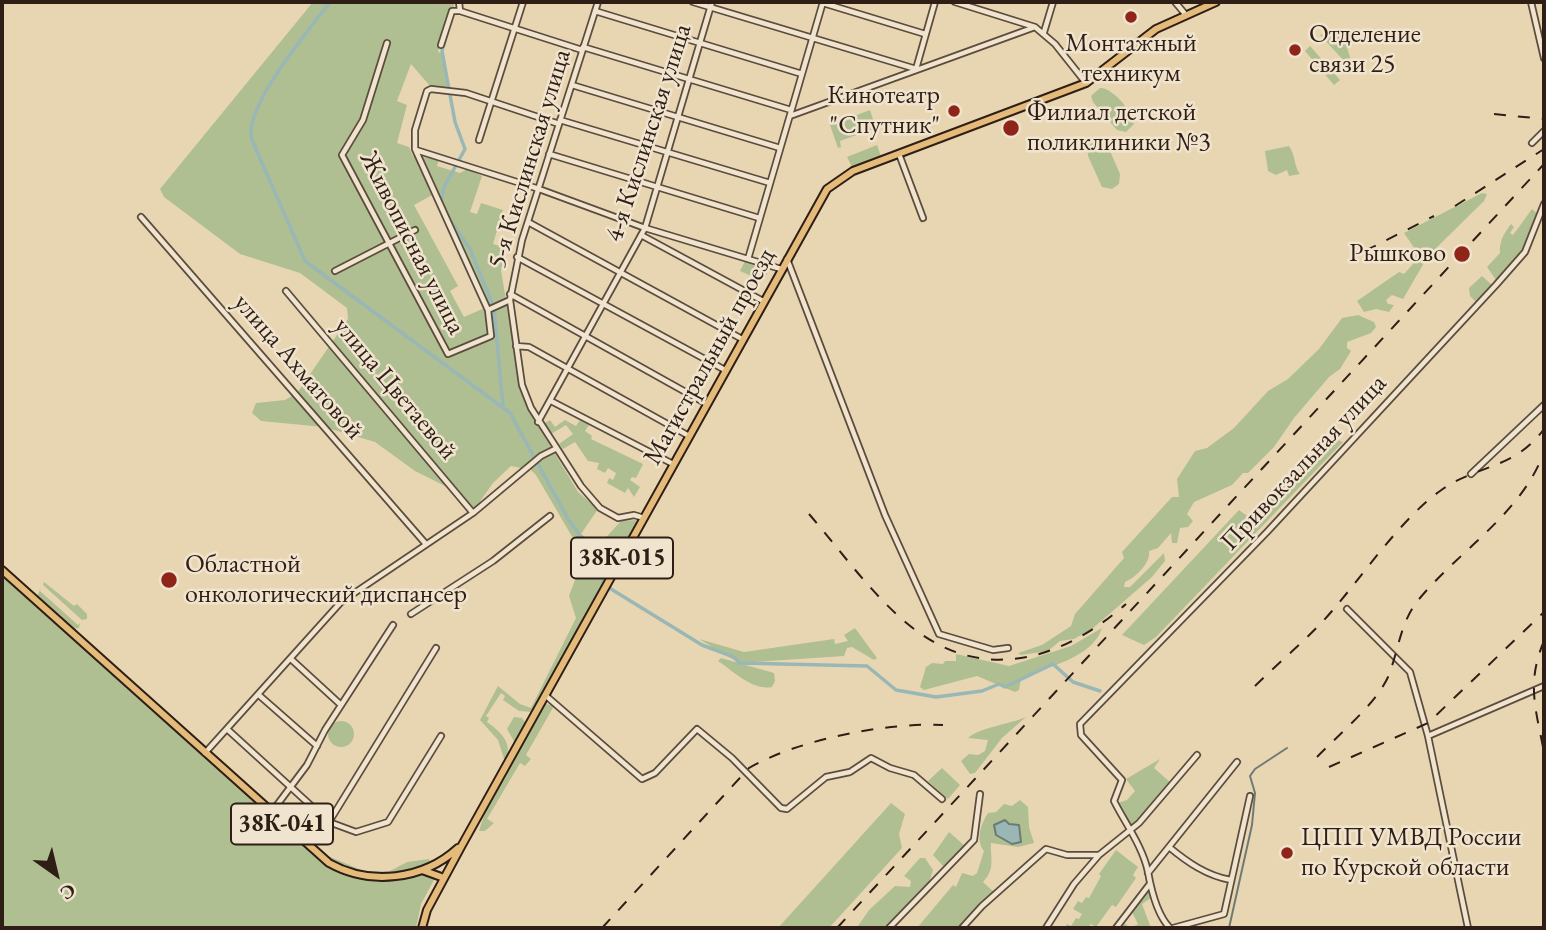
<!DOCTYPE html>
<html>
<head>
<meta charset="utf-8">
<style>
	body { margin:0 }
	#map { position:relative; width:1546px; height:930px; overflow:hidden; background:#e8d6b3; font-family:"EB Garamond",serif }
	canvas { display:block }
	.frame { position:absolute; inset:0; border:4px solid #2e1e16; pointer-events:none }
	.north { position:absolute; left:21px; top:839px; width:70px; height:70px; -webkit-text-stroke:5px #f0e4ce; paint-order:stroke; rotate:146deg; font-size:19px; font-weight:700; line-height:28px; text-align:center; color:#2e1e16 }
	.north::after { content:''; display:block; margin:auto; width:24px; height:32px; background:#2e1e16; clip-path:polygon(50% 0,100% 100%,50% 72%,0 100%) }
</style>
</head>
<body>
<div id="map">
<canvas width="1546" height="930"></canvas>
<div class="frame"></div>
<div class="north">С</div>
</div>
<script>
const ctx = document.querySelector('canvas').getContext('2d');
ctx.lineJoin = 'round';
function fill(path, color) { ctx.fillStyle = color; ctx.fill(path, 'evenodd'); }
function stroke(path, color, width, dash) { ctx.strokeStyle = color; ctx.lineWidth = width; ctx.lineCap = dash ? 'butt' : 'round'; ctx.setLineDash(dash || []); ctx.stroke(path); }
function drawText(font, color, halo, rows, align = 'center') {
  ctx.font = font + ' "EB Garamond",serif'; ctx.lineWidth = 5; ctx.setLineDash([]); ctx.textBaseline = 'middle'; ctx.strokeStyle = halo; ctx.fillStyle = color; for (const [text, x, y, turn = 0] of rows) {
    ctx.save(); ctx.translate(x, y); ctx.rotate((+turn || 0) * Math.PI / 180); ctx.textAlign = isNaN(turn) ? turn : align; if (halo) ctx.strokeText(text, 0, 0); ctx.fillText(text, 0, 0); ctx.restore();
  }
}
fill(new Path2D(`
	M313 2H455L438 52 442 53 450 92 430 86 411 64 397 101 407 105 397 143 409 147 413 156 439 159 437 166 460 173 467 169 482 176 470 212 477 214 481 203 503 210 493 244 506 248 501 270 520 385 527 407 578 492 598 509 581 534 598 546 621 521 637 520 605 582 597 569 604 584 532 712 519 711 503 700 505 696 501 693 486 716 489 718 487 722C501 732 514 744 505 762L498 740 480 720 498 686 520 704 531 708 576 618 569 596 581 564V552L536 475 531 470 511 466 493 483 471 514 449 488 415 471 375 442 324 427 261 421 252 413 256 403 285 400 297 393 348 319 347 308 300 273 240 254 164 197 160 189ZM434 194 489 306 464 317 450 291 458 286 414 205Z
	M1341 29 1350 57 1346 63 1320 35Z
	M1310 46 1340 80 1334 85 1305 51Z
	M1100 88C1112 87 1133 112 1134 124L1126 132 1117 130 1093 102 1091 96Z
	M870 110 876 128 840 141 841 147 838 148 830 125Z
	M1096 140 1107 144 1120 174 1119 184 1112 189 1102 187 1088 156V146Z
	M877 145 881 156 852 167 847 157Z
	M1289 146C1296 156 1294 167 1300 174L1289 176 1287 170 1276 175 1268 171 1265 151Z
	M1482 193 1487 194 1484 201 1428 256 1403 299 1392 295 1386 300 1388 304 1394 305 1389 312 1376 309 1364 312 1357 301 1399 272 1404 274 1413 264 1417 252 1404 233Z
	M1532 209 1538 214 1520 255 1496 280 1487 267 1500 253C1499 242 1504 233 1511 224L1514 227 1510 233 1513 235Z
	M745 261 770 268 763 281 740 271Z
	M1482 276 1492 285 1477 303 1470 296 1469 288Z
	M1358 315 1374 322 1376 327 1371 333 1347 342V348L1351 351 1340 369 1329 377 1294 418 1274 447 1248 473H1243L1232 485 1194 502 1187 514 1193 521 1188 527 1180 528 1177 543H1172L1171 533 1158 548 1149 551C1151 563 1135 578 1125 582L1124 587H1130L1164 553 1165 561 1152 577 1092 629 1074 639 1060 641 1048 651 1021 655 1018 653 1042 645 1071 626 1075 614 1124 558 1122 552 1172 497H1179L1177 479 1195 451 1207 448 1234 428 1268 391 1288 379 1319 349 1342 318Z
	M550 420 555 427 565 420 576 426 580 420 589 425 585 431 592 436 591 439 643 464 636 478 632 477 630 480 640 487 634 497 628 488 625 493 607 483 609 478 613 480 616 473 608 468 605 473 597 469 599 463 588 461 575 442 563 449 559 444 573 434 566 425 551 434 545 423Z
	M1335 439 1343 442 1156 637 1144 645 1122 635 1239 510 1250 518Z
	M2 565 37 596 41 588 40 591 78 625 80 623 79 628 74 629 328 856 366 872 390 871 407 862 429 859 435 878 421 904 416 928H2Z
	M44 582 74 606 77 604 87 614V619L82 620 43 585Z
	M855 628 877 658 874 660 852 647 847 648 844 656 739 663 699 639 744 652 834 639 835 644 848 641 844 635Z
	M1102 628C1093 658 1046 667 1021 678L1019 690 1015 692 977 676 924 690 920 687 926 667 932 663 943 664 945 661H956V654L1009 666 1071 646Z
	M721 658 774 673 775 681 772 687C753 691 733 671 718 661Z
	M546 704 554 706 526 755 531 759 525 766 520 763 487 819 494 823 485 831H479L485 812Z
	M514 717 522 718 526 723 515 743 507 729Z
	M1026 717 1002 738 975 773 970 774 961 761 969 754 978 755 985 751 988 740 968 738C978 728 1010 724 1026 717Z
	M328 734a13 13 0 1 1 26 0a13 13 0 1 1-26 0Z
	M1160 759 1154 768 1171 783 1137 822 1131 825 1118 803 1127 800 1135 791 1126 779Z
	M942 768 960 785 948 799 928 781Z
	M1020 800 1028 807 1029 827 1034 843 1018 847 991 843C990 859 996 868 983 882L995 893 959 928H917L953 885 956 887 962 873 973 876 977 873 984 851C975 840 981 824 988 813L996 812 1004 804 1012 806Z
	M891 803 905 814 899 834 902 848 829 928H778Z
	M949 832 965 846 947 865 943 866 933 855Z
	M1116 850 1138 867 1133 875 1136 878 1116 907 1112 905 1096 927 1091 924 1088 928H1065L1067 924 1071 926 1076 918 1079 919 1082 914 1073 909 1078 901 1082 903 1086 897 1089 898 1101 876 1099 874Z
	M920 858H925L933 870 929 883 886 928 858 926 869 910 895 886 910 887 911 881 904 876Z
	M1149 892 1151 898 1142 904 1151 928H1120L1124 923 1131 928 1138 924 1132 912Z`), '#afbf92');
const water = new Path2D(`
	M1005 820 1009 824 1019 825 1021 842 1012 844 996 835 994 825Z`);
fill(water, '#99b7b5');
stroke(water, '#6e7a75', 2);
stroke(new Path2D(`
	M1229 928 1252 825 1255 793 1250 776 1255 769 1287 748`), '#6e7a75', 2);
stroke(new Path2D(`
	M330 2C310 29 242 108 252 140L305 261 510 413 568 519 589 548 603 581 611 589 702 645 734 657 739 663 867 666 896 690 936 697 982 691 999 684 1005 687 1053 664 1073 682 1100 691
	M441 203 444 187 465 149 455 122 442 51 450 22
	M449 219 470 249 494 308 503 407`), '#99b7b5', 3.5);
const minor = new Path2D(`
	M598 2 522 240 510 300 522 385 531 408 581 486 600 508 618 518 634 515 644 518
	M693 2 916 69 935 2
	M955 2 1035 27 1055 44 1086 83
	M1175 2 1186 15
	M1531 2 1544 58
	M823 3 925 34
	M460 11 582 50
	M595 11 802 74
	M1044 32 1053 2
	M387 43 363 120 342 155 448 354 491 336 488 310
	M441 45 452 11H460L459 2
	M583 47 791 110
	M572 85 780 148
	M790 116 1035 27
	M560 120 770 183
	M479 140 523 2
	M1532 143 1544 131
	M416 150 539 189 645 228 781 269
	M549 154 759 218
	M899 154 923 218
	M141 217 425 543
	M528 222 742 339
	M641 235 763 301
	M517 257 725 370
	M748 259 823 2
	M787 259 885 515 939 634 993 650 1008 648
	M335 271 415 230
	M286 291 473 513
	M510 294 707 404
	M510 300 488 310 415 149V130L427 91 431 89 466 93 559 124
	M516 346 529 347 689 436
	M551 401 673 464
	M538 422 645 228 712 2
	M1471 474 1544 405
	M1347 609 1410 672 1428 736 1468 928
	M411 614 493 561 550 516
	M292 660 341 705
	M545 695 642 779 655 773 697 729 732 758 781 808 787 809 826 777 850 772 871 758 890 768 914 775 942 799
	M260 696 317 746
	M227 729 329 822 356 832 388 822 441 736
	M1428 736 1544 686
	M205 753 341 602 473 513 541 456 555 449
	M271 813 307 765 325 730 393 625
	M329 822 436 648
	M1169 847C1187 862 1207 876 1231 880
	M1148 873 1237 762
	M889 928 974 840 980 794
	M962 928 982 906 1046 849 1067 855H1098
	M1046 928 1074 884 1099 855 1139 823 1197 755
	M1116 928 1149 885
	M1170 928C1157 915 1151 889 1148 872 1143 847 1125 823 1114 801L1122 780 1081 735 1080 724 1267 532 1496 285 1525 252 1544 204
	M1173 928 1224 914 1250 796`);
const major = new Path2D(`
	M2 570 329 863C370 886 423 880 458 848
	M422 870 444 878
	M422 928 427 910 462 845 827 189 853 171 1086 83 1156 29 1216 2`);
stroke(minor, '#5c4c3d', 8);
stroke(major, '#2e1e16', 10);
stroke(minor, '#f0e4ce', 4.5);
stroke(major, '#e4bb7a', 6);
stroke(new Path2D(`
	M1494 114 1544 119
	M1455 206 1544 149
	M1365 251 1434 216
	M809 514C841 551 871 594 909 625 982 685 1062 660 1126 604
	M1544 641C1526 683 1536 710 1544 752
	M1255 686C1280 661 1309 638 1332 611 1364 574 1401 519 1440 491 1477 464 1514 470 1544 429
	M1317 757C1337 736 1376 704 1388 677 1399 650 1400 621 1420 598 1460 550 1522 513 1544 452
	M1329 767 1428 723 1544 612
	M602 928 749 768C797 740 887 722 943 725
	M837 928 1544 164`), '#2e1e16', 2, [12, 12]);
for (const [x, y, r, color] of [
	[1131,17,7,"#8f2418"],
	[1295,50,7,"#8f2418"],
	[954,111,7,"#8f2418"],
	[1011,128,9,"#8f2418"],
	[1462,254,9,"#8f2418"],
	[169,580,9,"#8f2418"],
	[1287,853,7,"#8f2418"]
]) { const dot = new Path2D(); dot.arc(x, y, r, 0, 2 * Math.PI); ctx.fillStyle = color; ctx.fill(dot); stroke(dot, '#f0e4ce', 2.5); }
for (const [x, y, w] of [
	[622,558,102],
	[282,824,102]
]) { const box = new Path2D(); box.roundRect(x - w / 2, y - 20.5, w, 41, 5); ctx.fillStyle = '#f0e4ce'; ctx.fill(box); stroke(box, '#2e1e16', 2); }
drawText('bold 24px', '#2e1e16', null, [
	["38К-015",622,558],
	["38К-041",282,824]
]);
drawText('26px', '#2e1e16', '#f0e4ce', [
	["Отделение",1309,35],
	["связи 25",1309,65],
	["Монтажный",1131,44,"center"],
	["техникум",1131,74,"center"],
	["Кинотеатр",940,96,"right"],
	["\"Спутник\"",940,126,"right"],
	["Филиал детской",1027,113],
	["поликлиники №3",1027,143],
	["Рышково",1446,254,"right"],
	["Областной",185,565],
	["онкологический диспансер",185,595],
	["ЦПП УМВД России",1301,838],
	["по Курской области",1301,868]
], 'left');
drawText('26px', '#2e1e16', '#f0e4ce', [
	["4-я Кислинская улица",649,133,-72],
	["5-я Кислинская улица",530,159,-73],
	["Живописная улица",412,243,63],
	["Магистральный проезд",710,357,-61],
	["улица Ахматовой",298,367,49],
	["улица Цветаевой",395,389,50],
	["Привокзальная улица",1304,463,-47]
]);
</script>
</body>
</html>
